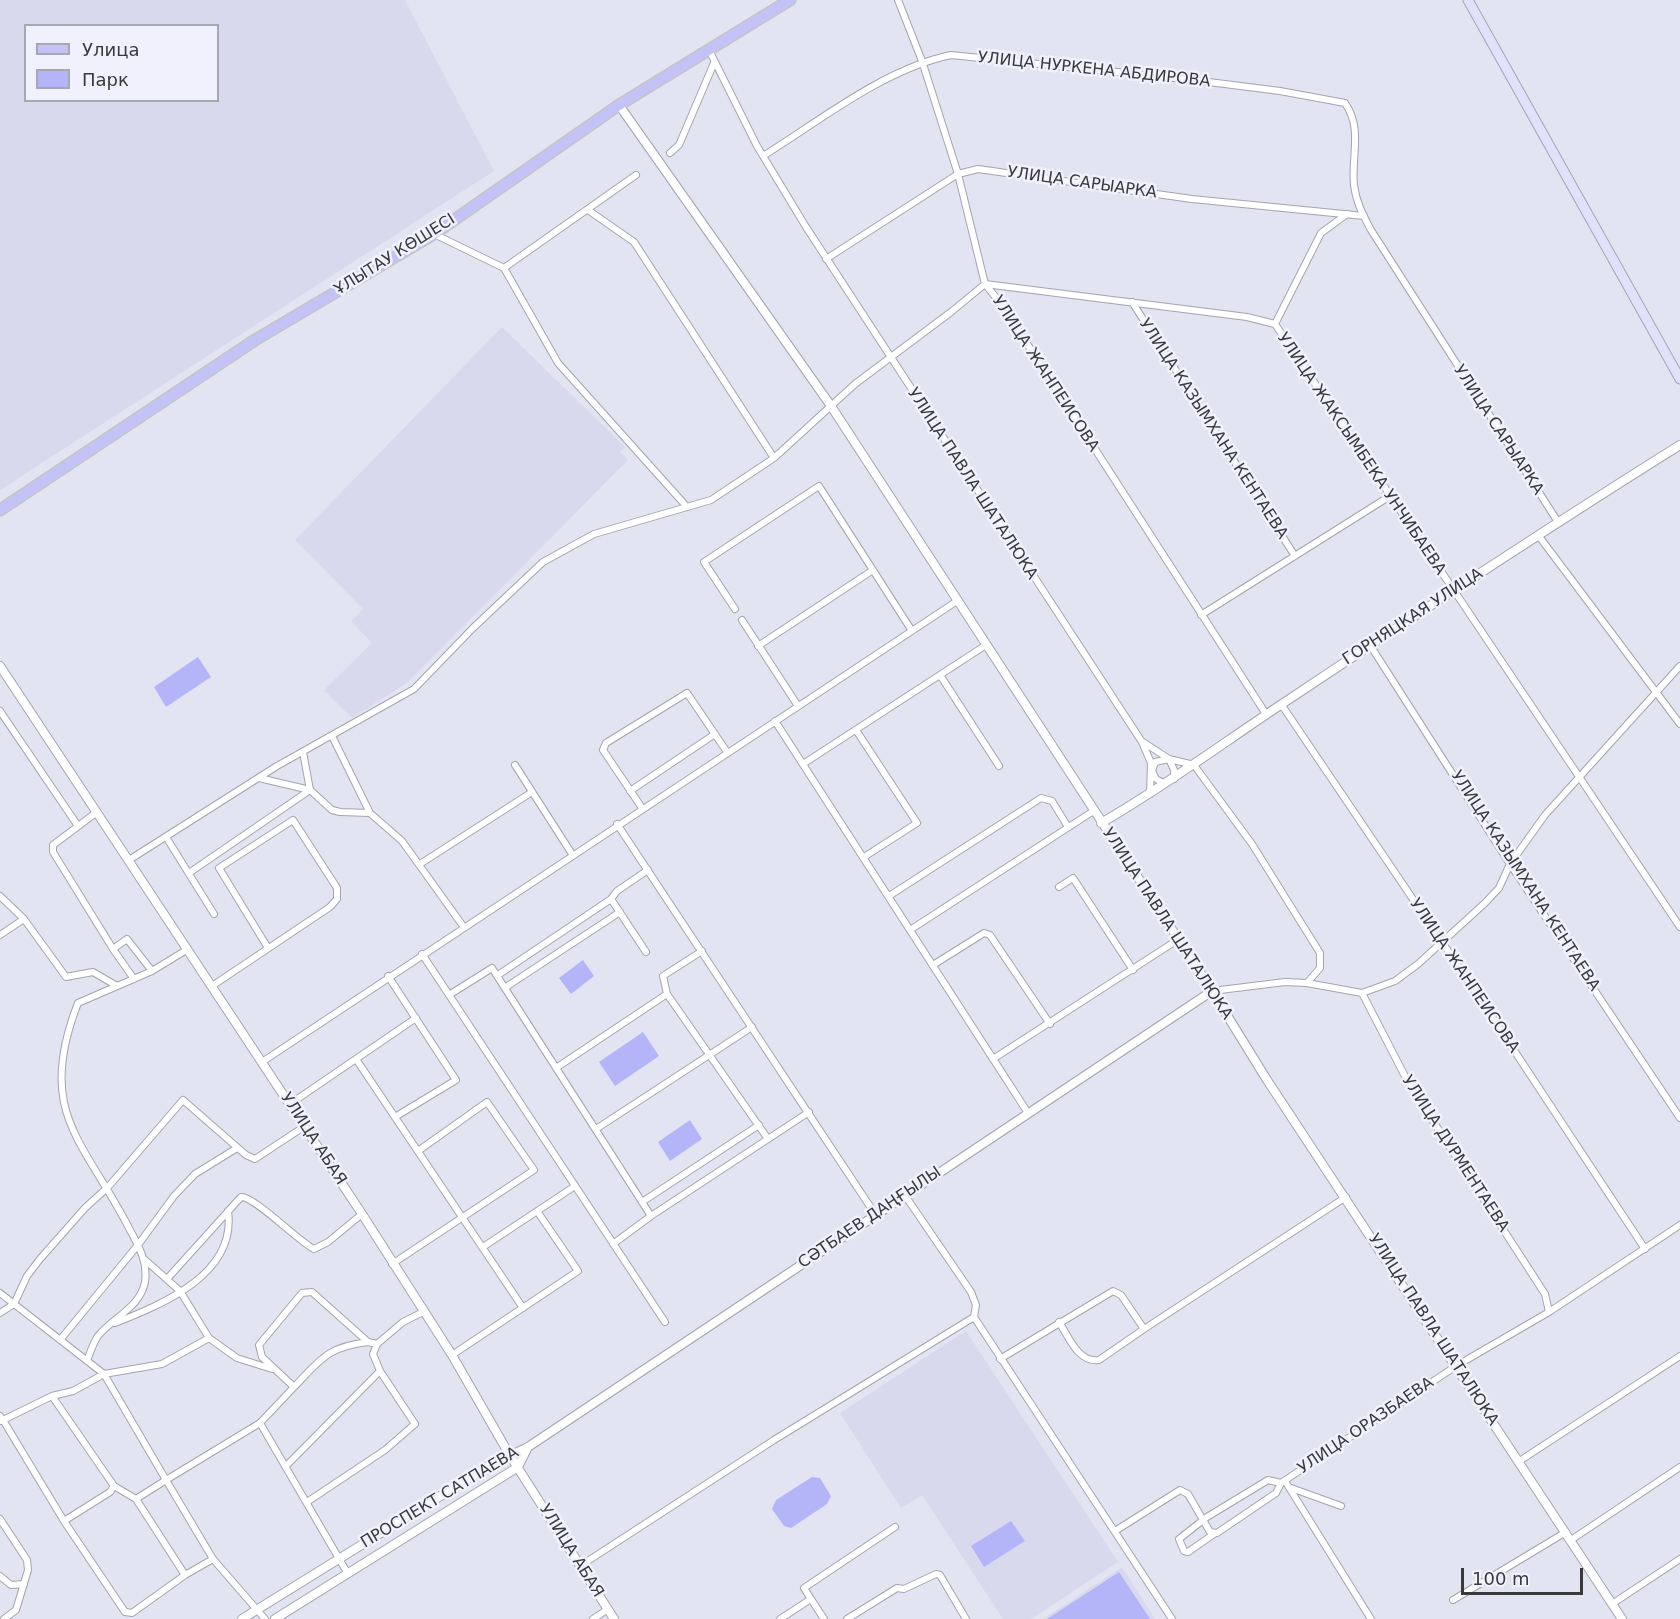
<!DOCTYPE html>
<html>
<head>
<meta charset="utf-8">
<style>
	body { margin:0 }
	#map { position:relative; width:1680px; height:1619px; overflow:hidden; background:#e3e4f1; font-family:"DejaVu Sans",sans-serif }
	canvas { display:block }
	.legend { position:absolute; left:24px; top:24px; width:195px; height:78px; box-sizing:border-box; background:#f1f1fe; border:2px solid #a7a7b1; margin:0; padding:8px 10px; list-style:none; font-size:18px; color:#39393e }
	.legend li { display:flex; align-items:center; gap:12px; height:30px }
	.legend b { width:30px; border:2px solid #a7a7b1 }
	.scale { position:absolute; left:1461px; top:1568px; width:122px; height:27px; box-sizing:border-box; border:3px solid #39393e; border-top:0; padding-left:8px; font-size:18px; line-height:21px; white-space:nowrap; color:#39393e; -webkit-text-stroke:4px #f1f1fe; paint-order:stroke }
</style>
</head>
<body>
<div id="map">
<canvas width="1680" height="1619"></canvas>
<ul class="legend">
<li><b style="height:8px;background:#c4c3f7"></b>Улица</li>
<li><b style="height:16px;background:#b4b5f9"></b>Парк</li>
</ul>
<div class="scale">100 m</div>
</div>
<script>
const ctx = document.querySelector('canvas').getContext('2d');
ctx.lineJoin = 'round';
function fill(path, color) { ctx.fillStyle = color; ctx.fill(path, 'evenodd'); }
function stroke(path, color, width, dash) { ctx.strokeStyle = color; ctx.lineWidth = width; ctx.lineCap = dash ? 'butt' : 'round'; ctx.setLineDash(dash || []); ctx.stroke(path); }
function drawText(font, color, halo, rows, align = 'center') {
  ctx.font = font + ' "DejaVu Sans",sans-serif'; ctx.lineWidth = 5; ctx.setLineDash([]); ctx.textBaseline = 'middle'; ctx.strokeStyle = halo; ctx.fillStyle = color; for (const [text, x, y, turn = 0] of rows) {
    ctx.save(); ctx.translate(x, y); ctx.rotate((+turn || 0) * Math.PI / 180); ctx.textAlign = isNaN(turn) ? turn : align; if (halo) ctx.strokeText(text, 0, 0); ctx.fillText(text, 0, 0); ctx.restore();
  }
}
fill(new Path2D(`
	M0 0H405L494 171 0 490ZM26 26H218V100H26Z
	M502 327 625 447 620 452 628 460 408 682 352 718 324 690 372 643 351 621 363 609 295 540Z
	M966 1331 1118 1562 1031 1619H1003L922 1495 901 1508 840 1413Z
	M1122 1567 1155 1619H1043Z`), '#d8d9ed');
fill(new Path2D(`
	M198 657 211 677 166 707 154 687Z
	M583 960 594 976 571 994 559 978Z
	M643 1032 659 1056 615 1086 599 1062Z
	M690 1120 702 1139 670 1161 658 1142Z
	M812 1477 820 1478 831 1496 827 1504 791 1528 784 1526 772 1509 776 1500Z
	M1011 1521 1025 1541 984 1567 971 1546Z
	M1119 1572 1150 1619H1047Z`), '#b4b5f9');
const minor = new Path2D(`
	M898 0 922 61 958 174 985 284 1002 305 1266 714
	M710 52 757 146 806 227 1142 742 1151 763 1150 794
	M670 153 679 145 714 63
	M763 156C821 120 884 69 951 55L1185 79 1280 91 1345 103C1363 129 1351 156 1354 185 1356 202 1363 215 1371 230L1558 522
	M588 210 634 242 774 458
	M434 234 504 268 636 175
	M826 259 958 174 978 169 1192 199 1364 216
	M504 268 558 363 687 507
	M1132 302 1295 556
	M1275 324 1321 233 1347 214
	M1538 535 1680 724
	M735 609 704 562 819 486 912 631
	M1201 615 1390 496
	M742 620 798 706
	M1370 645 1510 864 1680 1118
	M758 646 873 570
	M940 675 999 766
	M1281 704 1473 988 1645 1249
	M0 711 78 826
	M775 721 1028 1113
	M856 730 917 823 864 857
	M332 736 370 813 402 841 463 926
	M1143 742 1169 759 1194 765 1252 844 1320 953V968L1307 983
	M303 752 310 790
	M803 764 986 645
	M515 765 572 854
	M259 778 310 790 332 810 340 812 370 813
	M1165 784 1156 779 1152 771 1155 762 1169 759 1174 770V779
	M630 791 715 734
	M642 808 603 750 606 743 687 693 727 752
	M97 812 53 845V852L113 949 127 939 152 971
	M617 824 875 1214
	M166 837 214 914
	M129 860 277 766 414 689 473 628 543 562 594 534 711 500 774 458 855 384 951 312 985 284 1247 317 1275 324 1680 927
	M420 864 532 792
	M189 873 310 790
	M1059 887 1073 878 1133 970
	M0 896 24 919 66 977 93 972 117 986
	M889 896 1041 798 1052 801 1068 827
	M611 899 617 891 648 870
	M910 930 1095 810
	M0 935 24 919
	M113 949 134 979
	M702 951 663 976 667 994 768 1139 809 1112
	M422 954 665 1322
	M933 965 984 933 990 935 1050 1024
	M498 975 611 899 646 952
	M388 976 456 1080 395 1117
	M212 986 330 907 337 899V888L293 820 219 868 268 948
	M506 987 620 912
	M1212 991 1285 982 1307 983 1362 993 1395 981 1418 964 1485 903 1499 888 1510 864 1545 815 1680 666
	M1362 993 1409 1084 1545 1294 1549 1312
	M449 995 492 968 651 1216 768 1139
	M356 1059 523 1308
	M993 1059 1179 939
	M262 1062 957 601
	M556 1068 667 994
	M290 1104 416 1018
	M596 1129 752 1027
	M904 1194 971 1292 976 1305 974 1317
	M642 1202 759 1125
	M613 1244 651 1216
	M483 1247 575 1186
	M144 1259 180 1291 209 1338 237 1358 272 1369
	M392 1264 534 1170 487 1102 418 1151
	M167 1279 241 1197C254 1196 298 1241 314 1249L328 1242 362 1214
	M0 1293 104 1374 162 1364 209 1338
	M0 1313 14 1304 27 1276 40 1259 85 1208 108 1187 183 1100 246 1155 255 1159 305 1126
	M1059 1322C1069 1337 1078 1363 1099 1360L1144 1329
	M115 1323C163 1304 237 1274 228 1211
	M60 1340 138 1245 174 1196 195 1174 237 1148
	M452 1355 578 1271 537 1211
	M1000 1359 1113 1291 1121 1295 1144 1329 1346 1197
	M87 1361C90 1353 93 1343 98 1336 113 1317 140 1308 145 1282 148 1262 139 1247 130 1230 84 1140 35 1113 78 1003L152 971 188 949
	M294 1387C321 1359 327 1347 368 1342
	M0 1416 3 1420 52 1396
	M0 1421 3 1420 64 1521 110 1492 114 1486 52 1396 73 1391 104 1374 166 1480 260 1423
	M1518 1462 1680 1356
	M286 1466 380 1371
	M1285 1481 1371 1619
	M1291 1488 1341 1506
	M136 1499 185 1575
	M307 1502 385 1450 415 1424 380 1371 373 1354 377 1344
	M0 1519 27 1560 28 1570 16 1610 4 1619
	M64 1521 125 1612 132 1613 185 1575 213 1559 166 1480 136 1499 114 1486
	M1115 1531 1180 1490 1188 1494 1210 1532 1217 1533 1276 1493 1281 1483 1456 1366 1549 1312 1680 1225
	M1214 1534 1188 1552 1184 1551 1179 1539 1207 1517 1268 1480 1281 1483
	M1571 1540 1680 1467
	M213 1559 265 1619
	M580 1566 774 1440 974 1317 1172 1619
	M348 1574 260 1423 294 1387 262 1357 259 1345 302 1293 312 1292 368 1342 377 1344 403 1322 423 1312
	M0 1576 11 1585 24 1584
	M811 1599 804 1588 895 1527
	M1453 1600 1566 1532
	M1612 1604 1680 1559
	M593 1619 608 1609
	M780 1619 811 1599 824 1619
	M847 1619 897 1588 904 1589 936 1574 940 1575 966 1619`);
const tertiary = new Path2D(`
	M619 105 831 406 1212 991 1267 1080 1622 1619
	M0 666 362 1214 452 1355 509 1454 614 1619
	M1101 823C1167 785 1227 740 1291 698 1420 612 1549 527 1680 445
	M242 1619 492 1464 528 1447 1212 991
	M275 1619 518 1467 528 1447`);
const secondary = new Path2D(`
	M1468 0 1680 379`);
const primary = new Path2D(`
	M0 510 255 340 434 234 619 105 790 0`);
stroke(minor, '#a4a4b0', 8);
stroke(tertiary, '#a4a4b0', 10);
stroke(secondary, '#a4a4b0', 11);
stroke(primary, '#c4c4c5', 13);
stroke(minor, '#fff', 6);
stroke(tertiary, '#fff', 8);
stroke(secondary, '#e1e1fb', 9);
stroke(primary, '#c4c3f7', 10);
drawText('16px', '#39393e', '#f1f1fe', [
	["УЛИЦА НУРКЕНА АБДИРОВА",1094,70,6],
	["УЛИЦА САРЫАРКА",1082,183,8],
	["ҰЛЫТАУ КӨШЕСІ",395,255,-32],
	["УЛИЦА ЖАНПЕИСОВА",1045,374,57],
	["УЛИЦА КАЗЫМХАНА КЕНТАЕВА",1213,429,57],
	["УЛИЦА САРЫАРКА",1498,430,57],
	["УЛИЦА ЖАКСЫМБЕКА УНЧИБАЕВА",1361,454,56],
	["УЛИЦА ПАВЛА ШАТАЛЮКА",972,484,57],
	["ГОРНЯЦКАЯ УЛИЦА",1413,617,-33],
	["УЛИЦА КАЗЫМХАНА КЕНТАЕВА",1525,881,57],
	["УЛИЦА ПАВЛА ШАТАЛЮКА",1167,924,57],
	["УЛИЦА ЖАНПЕИСОВА",1464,976,56],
	["УЛИЦА АБАЯ",313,1139,57],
	["УЛИЦА ДУРМЕНТАЕВА",1455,1154,57],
	["СӘТБАЕВ ДАҢҒЫЛЫ",870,1218,-34],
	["УЛИЦА ПАВЛА ШАТАЛЮКА",1433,1330,57],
	["УЛИЦА ОРАЗБАЕВА",1366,1426,-34],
	["ПРОСПЕКТ САТПАЕВА",440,1498,-31],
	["УЛИЦА АБАЯ",571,1551,58]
]);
</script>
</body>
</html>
